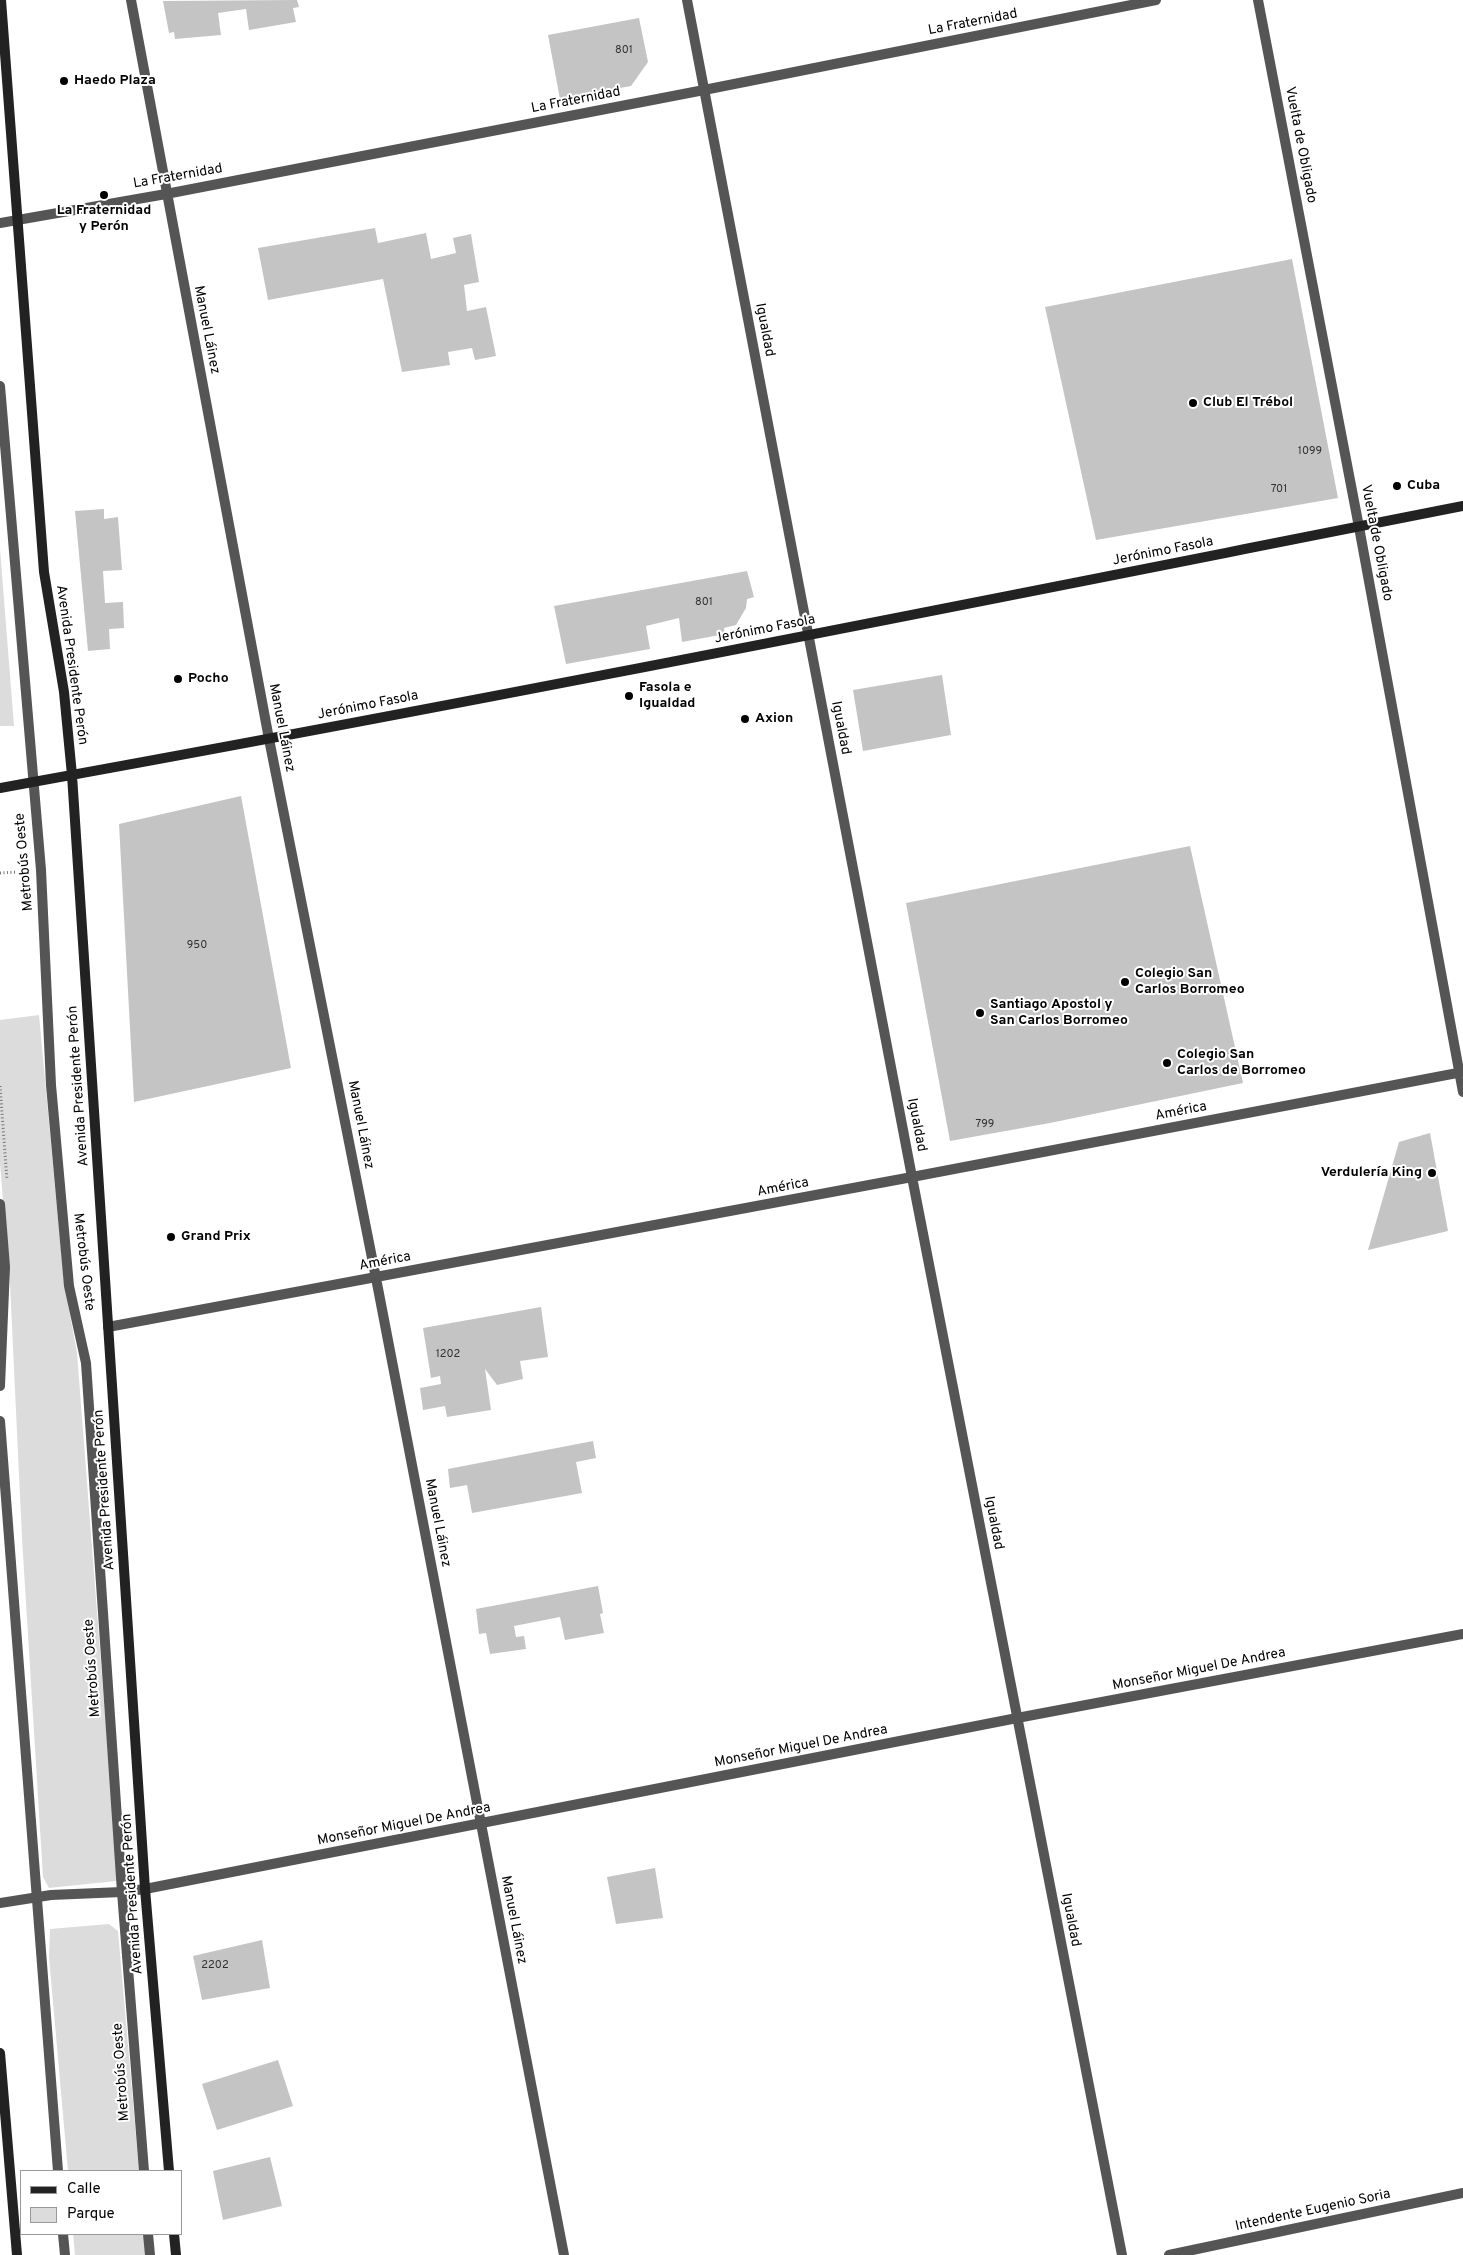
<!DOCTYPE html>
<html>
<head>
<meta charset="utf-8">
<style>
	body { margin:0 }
	#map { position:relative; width:1463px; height:2255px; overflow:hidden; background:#fff; font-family:Overpass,sans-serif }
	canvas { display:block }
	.legend { position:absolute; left:20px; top:2170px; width:162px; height:65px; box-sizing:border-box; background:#fff; border:1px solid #999; margin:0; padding:6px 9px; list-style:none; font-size:15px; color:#000 }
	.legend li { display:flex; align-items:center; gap:10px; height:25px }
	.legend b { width:25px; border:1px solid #999 }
</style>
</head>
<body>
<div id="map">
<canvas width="1463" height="2255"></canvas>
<ul class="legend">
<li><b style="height:6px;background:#222"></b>Calle</li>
<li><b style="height:14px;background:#dcdcdc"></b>Parque</li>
</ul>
</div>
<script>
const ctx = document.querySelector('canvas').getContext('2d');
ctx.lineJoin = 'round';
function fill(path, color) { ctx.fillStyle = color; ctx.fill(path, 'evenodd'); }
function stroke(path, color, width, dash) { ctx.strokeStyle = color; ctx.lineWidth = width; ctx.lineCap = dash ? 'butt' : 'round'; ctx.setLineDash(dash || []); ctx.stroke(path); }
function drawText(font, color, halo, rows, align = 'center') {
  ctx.font = font + ' Overpass,sans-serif'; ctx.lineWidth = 4; ctx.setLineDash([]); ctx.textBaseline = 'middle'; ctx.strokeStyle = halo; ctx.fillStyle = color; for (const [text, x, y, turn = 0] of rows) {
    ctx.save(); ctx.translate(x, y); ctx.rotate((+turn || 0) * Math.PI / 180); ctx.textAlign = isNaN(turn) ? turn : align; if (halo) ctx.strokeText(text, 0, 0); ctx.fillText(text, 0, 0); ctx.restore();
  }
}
fill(new Path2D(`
	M0 549 14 726H0Z
	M39 1015 64 1283 77 1353 117 1871 116 1881 49 1888 43 1877 22 1538 10 1284 0 1164V1020Z
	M109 1924 118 1931 139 2171H68L49 1957 50 1929Z
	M73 2234H144L146 2255H75Z`), '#dcdcdc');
fill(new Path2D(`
	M297 0 299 7 293 8 296 22 249 30 246 9 218 13 221 35 175 39 174 32 169 33 163 1Z
	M639 18 648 62 631 86 560 99 548 35Z
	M375 228 378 243 426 233 431 259 456 253 453 238 471 234 479 282 464 285 467 311 486 307 496 356 475 360 472 348 448 352 450 365 402 372 383 279 268 300 258 248Z
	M1292 259 1338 498 1096 540 1045 307Z
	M104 509V519L118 517 122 570 103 571 105 603 123 602 124 628 109 629 110 649 88 651 75 511Z
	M747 571 754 597 747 599 746 608 736 625 724 628 725 634 682 642 679 618 646 626 650 649 566 664 554 606Z
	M942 675 951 735 863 751 853 690Z
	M241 796 291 1068 134 1102 119 824Z
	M1190 846 1243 1083 1050 1123 950 1141 906 903Z
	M1430 1133 1448 1231 1368 1250 1399 1142Z
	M541 1307 548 1357 520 1361 523 1379 497 1385 485 1369 491 1410 447 1417 445 1406 423 1410 420 1388 441 1384 440 1376 431 1378 423 1328Z
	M593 1441 596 1458 576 1462 582 1493 472 1513 467 1485 450 1488 448 1469Z
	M598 1586 603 1613 600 1614 604 1633 565 1640 560 1617 514 1626 516 1637 524 1636 526 1649 490 1654 486 1633 479 1634 476 1609Z
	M655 1868 663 1918 616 1924 607 1877Z
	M262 1940 270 1988 202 2000 193 1956Z
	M278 2060 293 2106 217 2130 202 2084Z
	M270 2157 282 2206 223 2220 213 2171Z`), '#c4c4c4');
stroke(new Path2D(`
	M0 873 17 872
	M0 1086 7 1180`), '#777', 3, [1, 2.5]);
stroke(new Path2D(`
	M0 386 41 870 51 1085 69 1286 86 1363 122 1892 144 2171
	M0 1204 5 1267 0 1386
	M0 1421 58 2171
	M63 2234 65 2255
	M148 2234 150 2255`), '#555', 10);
stroke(new Path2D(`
	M131 0 269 739 376 1278 564 2255
	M687 0 912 1177 1122 2255
	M1258 0 1359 527 1463 1092
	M0 223 166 194 704 90 1156 0
	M108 1327 912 1177 1463 1072
	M0 1903 51 1895 122 1892 145 1889 1017 1718 1463 1634
	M1169 2255 1463 2193`), '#555', 10);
stroke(new Path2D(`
	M1 0 44 572 64 692 72 775 145 1889 169 2171
	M0 788C489 700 976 602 1463 506
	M0 2053 17 2255
	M174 2234 176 2255`), '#222', 10);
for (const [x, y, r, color] of [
	[64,81,5,"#000"],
	[104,195,5,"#000"],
	[1193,403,5,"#000"],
	[1397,486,5,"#000"],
	[178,679,5,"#000"],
	[629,696,5,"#000"],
	[745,719,5,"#000"],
	[1125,982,5,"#000"],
	[980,1013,5,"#000"],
	[1167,1063,5,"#000"],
	[1432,1173,5,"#000"],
	[171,1237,5,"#000"]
]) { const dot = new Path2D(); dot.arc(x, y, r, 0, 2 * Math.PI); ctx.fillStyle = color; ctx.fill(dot); stroke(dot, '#fff', 2); }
drawText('11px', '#313131', null, [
	["801",624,51],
	["1099",1310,452],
	["701",1279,490],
	["801",704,603],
	["950",197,946],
	["799",985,1125],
	["1202",448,1355],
	["2202",215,1966]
]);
drawText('14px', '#000', '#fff', [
	["La Fraternidad",973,23,-11],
	["La Fraternidad",576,101,-11],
	["Vuelta de Obligado",1300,145,79],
	["La Fraternidad",178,177,-10],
	["Manuel Láinez",206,330,79],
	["Igualdad",764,330,79],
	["Vuelta de Obligado",1376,543,79],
	["Jerónimo Fasola",1163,552,-11],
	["Jerónimo Fasola",765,630,-11],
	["Avenida Presidente Perón",71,665,82],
	["Jerónimo Fasola",368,706,-11],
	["Manuel Láinez",281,728,79],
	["Igualdad",840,728,79],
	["Metrobús Oeste",25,862,-95],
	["Avenida Presidente Perón",79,1086,-94],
	["América",1181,1112,-11],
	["Manuel Láinez",360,1125,79],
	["Igualdad",916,1125,79],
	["América",783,1188,-11],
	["Metrobús Oeste",83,1262,83],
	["América",385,1262,-11],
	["Avenida Presidente Perón",105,1490,-94],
	["Manuel Láinez",437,1523,79],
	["Igualdad",993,1523,79],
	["Metrobús Oeste",93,1668,-94],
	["Monseñor Miguel De Andrea",1199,1670,-11],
	["Monseñor Miguel De Andrea",801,1747,-11],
	["Monseñor Miguel De Andrea",404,1825,-11],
	["Avenida Presidente Perón",133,1894,-94],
	["Manuel Láinez",513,1920,79],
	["Igualdad",1070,1920,79],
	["Metrobús Oeste",122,2072,-94],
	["Intendente Eugenio Soria",1313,2211,-12]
]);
drawText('bold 14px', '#000', '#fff', [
	["Haedo Plaza",74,81],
	["La Fraternidad",104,211,"center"],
	["y Perón",104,227,"center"],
	["Club El Trébol",1203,403],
	["Cuba",1407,486],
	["Pocho",188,679],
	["Fasola e",639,688],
	["Igualdad",639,704],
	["Axion",755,719],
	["Colegio San",1135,974],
	["Carlos Borromeo",1135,990],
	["Santiago Apostol y",990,1005],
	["San Carlos Borromeo",990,1021],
	["Colegio San",1177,1055],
	["Carlos de Borromeo",1177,1071],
	["Verdulería King",1422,1173,"right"],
	["Grand Prix",181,1237]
], 'left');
</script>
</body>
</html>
